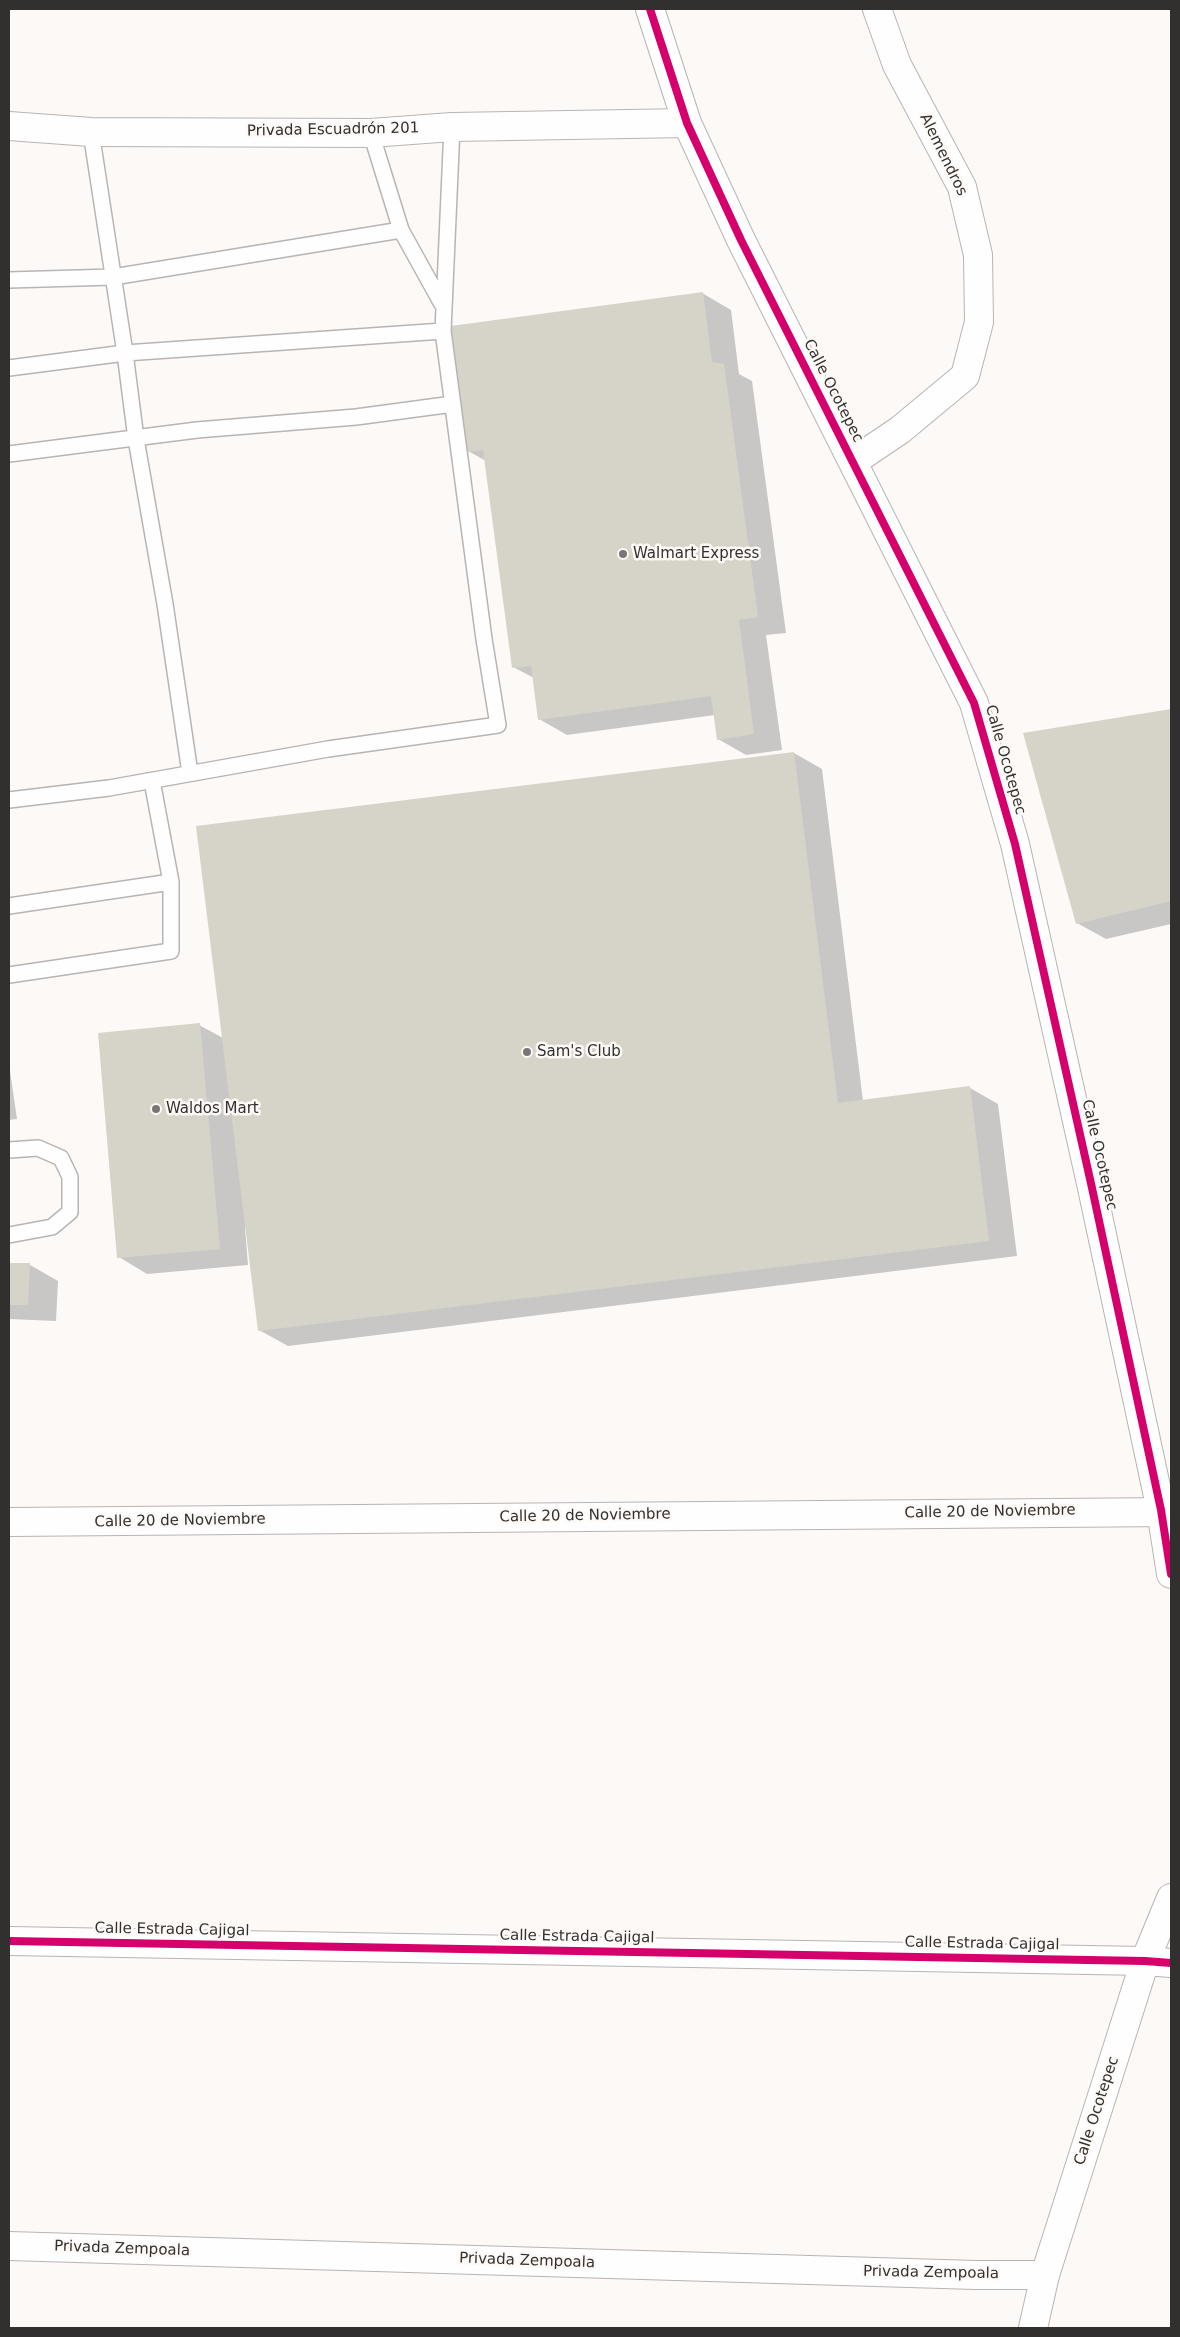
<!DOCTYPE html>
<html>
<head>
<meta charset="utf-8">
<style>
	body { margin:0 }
	#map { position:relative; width:1180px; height:2337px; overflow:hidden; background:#fcf9f7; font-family:"DejaVu Sans",sans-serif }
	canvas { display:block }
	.frame { position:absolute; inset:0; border:10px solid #32302f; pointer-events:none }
</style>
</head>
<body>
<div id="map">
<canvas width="1180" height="2337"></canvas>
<div class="frame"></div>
</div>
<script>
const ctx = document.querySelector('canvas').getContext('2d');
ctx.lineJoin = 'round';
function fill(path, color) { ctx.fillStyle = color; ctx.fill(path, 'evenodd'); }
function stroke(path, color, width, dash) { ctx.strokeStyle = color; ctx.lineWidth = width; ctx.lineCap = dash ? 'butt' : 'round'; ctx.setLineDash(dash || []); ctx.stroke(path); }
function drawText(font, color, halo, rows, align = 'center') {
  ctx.font = font + ' "DejaVu Sans",sans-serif'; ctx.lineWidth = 5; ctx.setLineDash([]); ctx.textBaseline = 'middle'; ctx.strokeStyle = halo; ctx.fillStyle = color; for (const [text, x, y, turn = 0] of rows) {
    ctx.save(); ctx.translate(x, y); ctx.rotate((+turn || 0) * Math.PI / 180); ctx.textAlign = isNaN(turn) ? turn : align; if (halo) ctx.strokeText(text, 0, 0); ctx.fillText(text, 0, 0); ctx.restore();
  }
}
fill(new Path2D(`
	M702 293 731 310 739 374 752 381 786 633 766 635 782 750 746 755 718 739 715 715 567 735 539 719 534 678 513 667 486 461 468 451Z
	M1171 710V924L1106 939 1077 923 1025 734Z
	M794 753 822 769 863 1101 970 1088 998 1104 1017 1256 288 1346 259 1330 247 1228H245L248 1265 147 1274 119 1257 199 1025 223 1038Z
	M9 1064 17 1119 9 1120Z
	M9 1264 30 1265 58 1281 56 1321 9 1319Z`), '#0003');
fill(new Path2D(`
	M703 292 712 362 724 364 758 617 739 620 754 734 717 740 711 696 538 720 531 666 512 668 483 450 467 452 451 326Z
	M1171 709V901L1076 924 1023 733Z
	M794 752 838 1103 970 1086 989 1241 258 1331 196 826Z
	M200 1023 220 1249 117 1258 98 1033Z
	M9 1263H30L28 1305H9Z`), '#d6d3c9');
const service = new Path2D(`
	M91 132 125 353 136 439 165 604 190 773
	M371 133 401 230 442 304
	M9 280 113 277 401 230
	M9 368 125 353 443 331
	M9 454 197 430 356 417 453 404
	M9 800 109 788 328 749 498 725 484 639 443 331 452 127
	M9 906 171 882
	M9 975 171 951V882L152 781
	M9 1150 38 1148 61 1158 70 1177V1212L52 1227 9 1235`);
const minor = new Path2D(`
	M9 126 91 132 371 133 452 127 687 123
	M854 461 900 430 965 376 979 322 978 255 962 187 897 65 877 9
	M9 1522 1171 1512
	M9 1941 1145 1961 1171 1963
	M9 2246 976 2275H1045`);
const tertiary = new Path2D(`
	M650 9 687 123 741 240 974 703 1015 844 1092 1188 1161 1510 1171 1574
	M1033 2328 1045 2275 1145 1961 1171 1898`);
stroke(service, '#b7b5b4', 18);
stroke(minor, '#b7b5b4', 30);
stroke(tertiary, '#b7b5b4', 30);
stroke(service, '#fffefe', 15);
stroke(minor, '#fffefe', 28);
stroke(tertiary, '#fffefe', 28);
stroke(new Path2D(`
	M650 9 687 123 741 240 974 703 1015 844 1092 1188 1161 1510 1171 1574
	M9 1941 1145 1961 1171 1963`), '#d6006c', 8);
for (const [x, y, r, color] of [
	[623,554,5,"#797675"],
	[527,1052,5,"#797675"],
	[156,1109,5,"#797675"]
]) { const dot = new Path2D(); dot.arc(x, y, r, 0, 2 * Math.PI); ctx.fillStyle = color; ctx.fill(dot); stroke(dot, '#fdf9f6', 2); }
drawText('15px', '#32302f', '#fdf9f6', [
	["Privada Escuadrón 201",333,130,-1],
	["Alemendros",943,155,64],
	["Calle Ocotepec",833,391,63],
	["Calle Ocotepec",1005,760,74],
	["Calle Ocotepec",1099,1155,77],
	["Calle 20 de Noviembre",990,1512,-1],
	["Calle 20 de Noviembre",585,1516,-1],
	["Calle 20 de Noviembre",180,1521,-1],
	["Calle Estrada Cajigal",172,1930,1],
	["Calle Estrada Cajigal",577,1937,1],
	["Calle Estrada Cajigal",982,1944,1],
	["Calle Ocotepec",1097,2111,-72],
	["Privada Zempoala",122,2249,2],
	["Privada Zempoala",527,2261,2],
	["Privada Zempoala",931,2273,1]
]);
drawText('15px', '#32302f', '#fdf9f6', [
	["Walmart Express",633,554],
	["Sam's Club",537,1052],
	["Waldos Mart",166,1109]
], 'left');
</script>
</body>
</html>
